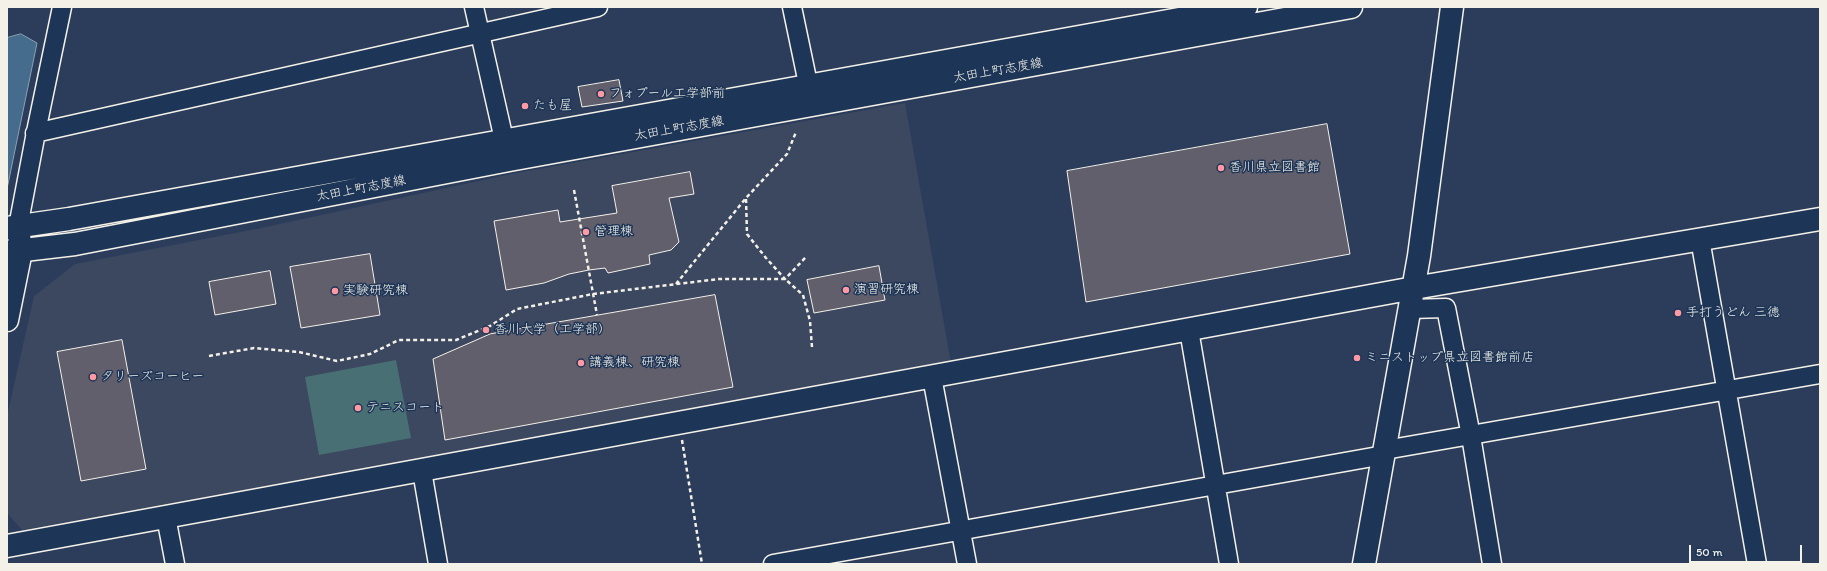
<!DOCTYPE html>
<html>
<head>
<meta charset="utf-8">
<style>
	body { margin:0 }
	#map { position:relative; width:1827px; height:571px; overflow:hidden; background:#2b3d5b; font-family:Itim,sans-serif }
	canvas { display:block }
	.frame { position:absolute; inset:0; border:8px solid #f4f1e8; pointer-events:none }
	.scale { position:absolute; left:1689px; top:545px; width:113px; height:18px; box-sizing:border-box; border:2px solid #f4f1e8; border-top:0; padding-left:5px; font-size:12px; line-height:14px; white-space:nowrap; color:#f4f1e8; -webkit-text-stroke:3px #1d3557; paint-order:stroke }
</style>
</head>
<body>
<div id="map">
<canvas width="1827" height="571"></canvas>
<div class="frame"></div>
<div class="scale">50 m</div>
</div>
<script>
const ctx = document.querySelector('canvas').getContext('2d');
ctx.lineJoin = 'round';
function fill(path, color) { ctx.fillStyle = color; ctx.fill(path, 'evenodd'); }
function stroke(path, color, width, dash) { ctx.strokeStyle = color; ctx.lineWidth = width; ctx.lineCap = dash ? 'butt' : 'round'; ctx.setLineDash(dash || []); ctx.stroke(path); }
function drawText(font, color, halo, rows, align = 'center') {
  ctx.font = font + ' Itim,"Klee One",sans-serif'; ctx.lineWidth = 3; ctx.setLineDash([]); ctx.textBaseline = 'middle'; ctx.strokeStyle = halo; ctx.fillStyle = color; for (const [text, x, y, turn = 0] of rows) {
    ctx.save(); ctx.translate(x, y); ctx.rotate((+turn || 0) * Math.PI / 180); ctx.textAlign = isNaN(turn) ? turn : align; if (halo) ctx.strokeText(text, 0, 0); ctx.fillText(text, 0, 0); ctx.restore();
  }
}
fill(new Path2D(`
	M905 103 951 363 22 530 7 513V416L34 296 75 264 261 228 511 174Z`), '#3c4760');
fill(new Path2D(`
	M396 360 411 438 319 455 305 377Z`), '#487074');
const water = new Path2D(`
	M21 34 37 43 7 189V38Z`);
fill(water, '#456c8d');
stroke(water, '#8ba1b1', 1);
const building = new Path2D(`
	M619 80 623 101 582 107 578 87Z
	M1327 124 1350 254 1086 302 1067 171Z
	M690 172 694 194 669 198 679 242 671 250 649 255 650 264 608 273 605 268 589 270 569 274 544 283 506 290 494 221 558 210 560 222 617 213 612 186Z
	M370 254 380 315 301 328 290 267Z
	M879 266 885 300 814 313 807 280Z
	M270 271 276 304 215 315 209 282Z
	M715 295 733 387 445 440 433 359 490 334Z
	M122 340 146 469 81 481 57 352Z`);
fill(building, '#625f6d');
stroke(building, '#f4f1e8', 1);
const minor = new Path2D(`
	M474 7 507 153
	M792 7 811 98
	M35 133 598 7
	M18 227 37 127 62 7
	M1700 239 1757 564
	M1410 309 1446 308 1471 436 1492 564
	M1189 330 1229 564
	M932 377 967 564
	M1385 450 1820 374
	M422 471 438 564
	M166 517 175 564
	M773 564 1384 455`);
const tertiary = new Path2D(`
	M7 320 21 251 18 227
	M7 546 1414 288 1820 219
	M1364 564 1419 256 1452 7`);
const secondary = new Path2D(`
	M7 228 69 219 1246 7
	M7 252 75 244 509 160 1351 7`);
stroke(minor, '#f4f1e8', 21);
stroke(tertiary, '#f4f1e8', 25);
stroke(secondary, '#f4f1e8', 25);
stroke(new Path2D(`
	M574 190 597 315
	M746 199 747 234 766 258 785 279 806 257
	M676 284 746 198 787 154 796 132
	M209 356 254 348 299 352 337 361 370 354 399 340H456L490 326 517 309 593 294 719 279H785L803 295 810 321 812 347
	M682 440 702 564`), '#f4f1e8', 2.5, [4, 3]);
stroke(minor, '#1d3557', 18);
stroke(tertiary, '#1d3557', 22);
stroke(secondary, '#1d3557', 22);
for (const [x, y, r, color] of [
	[601,94,4,"#ff9aa2"],
	[525,106,4,"#ff9aa2"],
	[1221,168,4,"#ff9aa2"],
	[586,232,4,"#ff9aa2"],
	[846,290,4,"#ff9aa2"],
	[335,291,4,"#ff9aa2"],
	[1678,313,4,"#ff9aa2"],
	[486,330,4,"#ff9aa2"],
	[1357,358,4,"#ff9aa2"],
	[581,363,4,"#ff9aa2"],
	[93,377,4,"#ff9aa2"],
	[358,408,4,"#ff9aa2"]
]) { const dot = new Path2D(); dot.arc(x, y, r, 0, 2 * Math.PI); ctx.fillStyle = color; ctx.fill(dot); stroke(dot, '#1d3557', 1.5); }
drawText('13px', '#f4f1e8', '#1d3557', [
	["太田上町志度線",998,71,-10],
	["太田上町志度線",679,129,-10],
	["太田上町志度線",361,189,-11]
]);
drawText('13px', '#f4f1e8', '#1d3557', [
	["フォブール工学部前",609,94],
	["たも屋",533,106],
	["香川県立図書館",1229,168],
	["管理棟",594,232],
	["演習研究棟",854,290],
	["実験研究棟",343,291],
	["手打うどん 三徳",1686,313],
	["香川大学（工学部）",494,330],
	["ミニストップ県立図書館前店",1365,358],
	["講義棟、研究棟",589,363],
	["タリーズコーヒー",101,377],
	["テニスコート",366,408]
], 'left');
</script>
</body>
</html>
